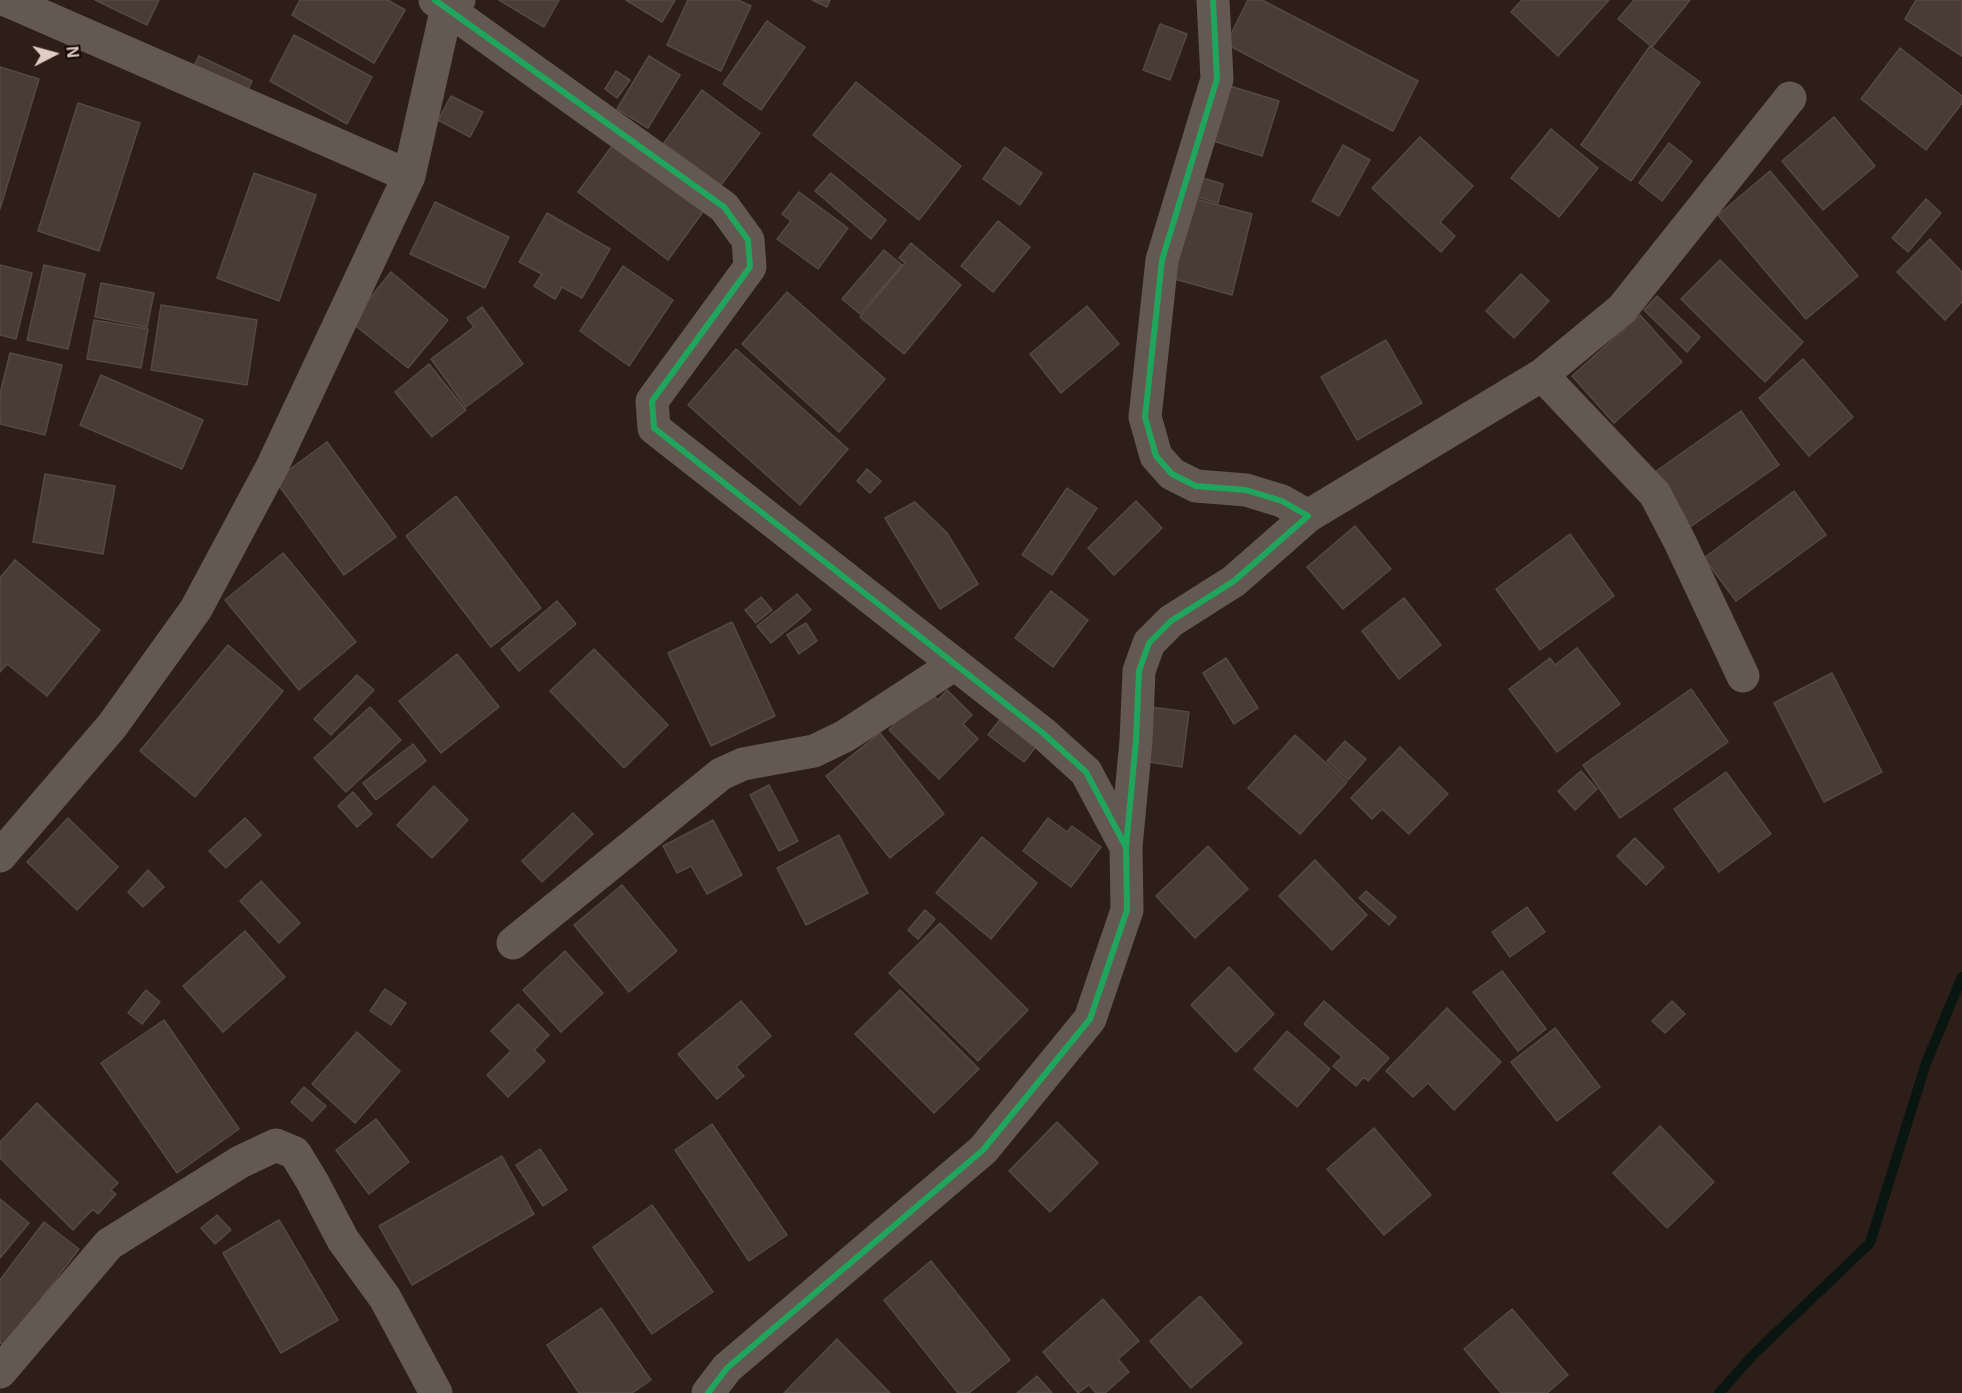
<!DOCTYPE html>
<html>
<head>
<meta charset="utf-8">
<style>
	body { margin:0 }
	#map { position:relative; width:1962px; height:1393px; overflow:hidden; background:#2e1e18; font-family:Arial,sans-serif }
	canvas { display:block }
	.north { position:absolute; left:24px; top:24px; width:60px; height:60px; -webkit-text-stroke:4px #150905; paint-order:stroke; rotate:84deg; font-size:16px; font-weight:700; line-height:24px; text-align:center; color:#e1cdc6 }
	.north::after { content:''; display:block; margin:auto; width:21px; height:27px; background:#e1cdc6; clip-path:polygon(50% 0,100% 100%,50% 72%,0 100%) }
</style>
</head>
<body>
<div id="map">
<canvas width="1962" height="1393"></canvas>
<div class="north">N</div>
</div>
<script>
const ctx = document.querySelector('canvas').getContext('2d');
ctx.lineJoin = 'round';
function stroke(path, color, width, dash) { ctx.strokeStyle = color; ctx.lineWidth = width; ctx.lineCap = dash ? 'butt' : 'round'; ctx.setLineDash(dash || []); ctx.stroke(path); }
function fill(path, color) { ctx.fillStyle = color; ctx.fill(path, 'evenodd'); }
stroke(new Path2D(`
	M1719 1393 1754 1354 1870 1243 1926 1063 1962 977`), '#081511', 10);
const building = new Path2D(`
	M95 0H159L147 25Z
	M300 0H388L405 10 374 63 292 15Z
	M499 0H559L544 27Z
	M626 0H675L662 22Z
	M688 0H738L751 6 721 71 667 45Z
	M812 0H830L827 7Z
	M1248 0H1262L1418 81 1393 131 1226 44Z
	M1522 0H1609L1558 56 1511 12Z
	M1634 0H1690L1652 47 1618 19Z
	M1916 0H1962V56L1905 19Z
	M767 21 805 47 761 110 723 84Z
	M1160 24 1187 34 1170 80 1143 70Z
	M294 35 372 77 347 124 270 81Z
	M1650 46 1700 82 1631 181 1581 145Z
	M1900 48 1962 96V103L1926 150 1861 99Z
	M199 56 252 81 244 98 190 73Z
	M649 56 680 75 648 128 617 109Z
	M0 67 39 79 0 209Z
	M616 71 630 80 617 98 605 89Z
	M856 82 961 166 919 220 813 135Z
	M1223 84 1279 101 1262 156 1207 139Z
	M702 90 760 133 721 185 664 143Z
	M451 96 483 112 470 137 438 120Z
	M78 103 140 123 99 251 38 231Z
	M1834 117 1875 166 1823 210 1782 161Z
	M1551 129 1598 168 1559 217 1511 178Z
	M1420 137 1473 186 1440 222 1455 236 1441 252 1372 188Z
	M615 142 705 209 668 260 578 192Z
	M1669 143 1692 161 1662 201 1639 183Z
	M1343 145 1370 160 1339 216 1312 201Z
	M1005 147 1042 173 1020 205 983 179Z
	M1770 171 1858 276 1806 319 1718 215Z
	M254 173 316 195 279 301 217 278Z
	M831 173 886 220 871 239 815 191Z
	M1192 175 1223 184 1218 203 1187 194Z
	M799 192 848 228 818 269 777 239 791 221 782 214Z
	M1192 198 1252 214 1232 295 1171 278Z
	M1926 199 1941 213 1908 252 1892 238Z
	M435 202 509 237 485 288 410 254Z
	M547 213 610 249 582 298 562 287 555 299 534 286 542 274 519 262Z
	M998 221 1030 247 993 292 961 266Z
	M1930 239 1962 272V302L1945 320 1897 272Z
	M911 243 961 285 904 354 860 317 905 263 899 258Z
	M884 250 902 265 860 314 842 299Z
	M1720 260 1803 342 1765 382 1681 299Z
	M0 265 32 273 16 339 0 335Z
	M44 265 85 274 68 349 27 340Z
	M623 266 673 300 629 366 580 331Z
	M391 272 448 320 408 368 351 322Z
	M1521 274 1549 301 1514 338 1486 311Z
	M101 283 154 293 147 327 95 317Z
	M787 292 885 379 839 432 742 344Z
	M1657 296 1700 337 1687 352 1644 310Z
	M161 305 257 320 247 385 151 370Z
	M1087 306 1119 344 1061 393 1030 354Z
	M482 307 523 364 466 407 431 359 474 327 467 318Z
	M1640 315 1682 362 1614 423 1572 376Z
	M94 320 148 329 141 368 87 359Z
	M1386 340 1422 403 1357 440 1321 377Z
	M736 349 848 449 800 505 688 405Z
	M10 353 62 365 45 435 0 424V394Z
	M1803 359 1853 417 1809 456 1759 398Z
	M429 364 466 410 432 437 395 392Z
	M101 375 203 420 182 469 80 425Z
	M1741 411 1779 465 1683 532 1645 479Z
	M327 442 396 537 344 575 275 480Z
	M867 469 881 481 870 493 857 481Z
	M45 474 115 486 103 554 33 542Z
	M1067 488 1097 508 1052 575 1022 555Z
	M1794 491 1826 535 1736 601 1704 558Z
	M456 496 541 608 491 647 406 536Z
	M1136 501 1162 528 1114 575 1088 548Z
	M915 502 947 533 978 584 940 609 885 518Z
	M1355 526 1391 569 1343 609 1307 567Z
	M1570 534 1614 596 1540 650 1496 589Z
	M283 553 356 642 299 690 225 600Z
	M15 560 100 630 47 696 7 664 0 672V578Z
	M1051 591 1088 620 1053 667 1015 638Z
	M797 594 811 610 771 643 757 626Z
	M761 597 772 610 756 623 745 610Z
	M1404 598 1441 645 1399 679 1362 631Z
	M557 601 576 624 519 671 501 649Z
	M732 622 775 716 711 746 668 653Z
	M806 623 817 641 799 654 787 635Z
	M228 645 283 691 195 797 140 751Z
	M1577 648 1620 704 1557 752 1509 689 1550 658 1555 665Z
	M594 649 668 725 624 768 550 691Z
	M457 654 499 707 441 753 399 701Z
	M1226 658 1258 708 1234 724 1203 673Z
	M1832 673 1882 772 1824 802 1774 703Z
	M357 675 374 690 331 735 314 719Z
	M927 689 938 700 947 690 972 715 963 724 978 739 939 779 889 730Z
	M1691 689 1728 742 1620 818 1583 765Z
	M370 707 401 740 346 792 314 758Z
	M1151 707 1189 712 1182 767 1143 761Z
	M1005 713 1041 740 1024 762 988 735Z
	M880 733 944 814 890 858 826 776Z
	M1295 735 1347 782 1300 834 1248 788Z
	M1345 741 1366 759 1348 780 1327 761Z
	M413 744 426 761 376 800 363 783Z
	M1400 747 1448 794 1409 834 1382 809 1372 819 1351 798Z
	M1581 771 1597 789 1575 810 1558 791Z
	M1726 772 1771 834 1719 872 1674 809Z
	M769 785 798 841 779 851 750 795Z
	M434 786 468 820 432 858 397 825Z
	M353 792 372 814 357 827 338 806Z
	M573 813 593 834 542 882 522 861Z
	M68 818 118 867 77 910 27 862Z
	M245 818 261 835 226 868 209 851Z
	M1048 818 1067 832 1072 826 1101 847 1071 887 1023 851Z
	M713 820 742 875 707 894 691 866 677 873 663 846Z
	M839 835 868 893 806 925 777 868Z
	M982 837 1037 883 991 939 936 893Z
	M1635 838 1664 867 1646 885 1617 856Z
	M1208 846 1248 889 1195 938 1156 896Z
	M1315 860 1367 915 1332 950 1279 896Z
	M148 870 164 887 143 907 128 892Z
	M261 881 300 923 279 943 240 901Z
	M622 885 677 951 629 992 574 925Z
	M1366 891 1396 917 1389 925 1359 898Z
	M1527 907 1545 932 1510 957 1492 932Z
	M925 910 935 919 918 939 908 930Z
	M940 923 1028 1010 978 1061 889 973Z
	M245 931 285 977 223 1032 183 986Z
	M565 951 603 993 561 1032 523 990Z
	M1229 967 1274 1014 1236 1052 1191 1005Z
	M1502 971 1546 1029 1518 1051 1473 992Z
	M385 989 406 1003 391 1025 370 1011Z
	M146 990 160 1002 142 1024 128 1013Z
	M900 990 979 1069 934 1113 855 1034Z
	M741 1001 771 1036 736 1067 744 1076 717 1099 678 1054Z
	M1324 1001 1389 1058 1368 1081 1364 1077 1356 1086 1333 1066 1342 1057 1304 1024Z
	M1672 1001 1685 1014 1665 1033 1652 1021Z
	M518 1004 549 1035 534 1050 545 1061 508 1097 487 1075 511 1051 491 1031Z
	M1447 1008 1501 1062 1454 1110 1428 1083 1413 1097 1386 1071Z
	M164 1020 239 1129 177 1173 101 1063Z
	M1555 1028 1600 1087 1557 1121 1511 1062Z
	M1287 1031 1330 1069 1297 1107 1254 1069Z
	M357 1032 400 1071 355 1123 312 1084Z
	M304 1087 326 1106 312 1121 291 1102Z
	M37 1103 118 1183 111 1190 116 1194 98 1214 93 1209 73 1230 0 1158V1142Z
	M376 1119 409 1162 369 1194 336 1150Z
	M1057 1122 1098 1163 1050 1212 1009 1171Z
	M712 1124 787 1235 749 1261 675 1150Z
	M1660 1126 1714 1182 1667 1228 1613 1173Z
	M1374 1128 1431 1195 1384 1235 1327 1169Z
	M540 1149 567 1190 543 1206 516 1165Z
	M502 1156 534 1214 412 1285 379 1226Z
	M0 1199 29 1223 0 1258Z
	M652 1205 713 1292 652 1334 593 1247Z
	M217 1215 231 1230 215 1244 201 1228Z
	M279 1220 338 1320 281 1353 223 1253Z
	M44 1222 79 1249 5 1346 0 1343V1280Z
	M931 1261 1010 1360 969 1393H958L884 1300Z
	M1200 1296 1242 1343 1191 1388 1150 1341Z
	M1103 1299 1139 1341 1118 1359 1129 1372 1105 1393H1096L1089 1385 1078 1393 1043 1352Z
	M601 1308 651 1380 632 1393H579L547 1345Z
	M1512 1309 1568 1375 1547 1393H1501L1464 1349Z
	M837 1339 890 1393H784Z
	M1037 1376 1052 1393H1017Z`);
fill(building, '#493b36');
stroke(building, '#564843', 1.5);
stroke(new Path2D(`
	M6 0 409 176
	M435 0 724 207 748 240 750 267 652 401 654 428 1044 734 1086 772 1126 847
	M1542 375 1655 494 1680 542 1743 676
	M1308 516 1542 375 1622 309 1790 98
	M0 856 112 726 196 609 272 467 409 176 447 7 459 0
	M513 943 721 774 743 764 814 751 845 736 955 664
	M0 1372 109 1244 240 1162 276 1145 295 1153 312 1181 343 1240 385 1298 436 1393
	M708 1393 727 1368 983 1150 1090 1019 1127 910 1126 847 1136 741 1139 671 1149 643 1171 621 1234 581 1308 516 1282 501 1246 490 1196 486 1172 474 1156 456 1145 417 1162 260 1217 79 1213 0`), '#645853', 33);
stroke(new Path2D(`
	M435 0 724 207 748 240 750 267 652 401 654 428 1044 734 1086 772 1126 847
	M708 1393 727 1368 983 1150 1090 1019 1127 910 1126 847 1136 741 1139 671 1149 643 1171 621 1234 581 1308 516 1282 501 1246 490 1196 486 1172 474 1156 456 1145 417 1162 260 1217 79 1213 0`), '#20a55d', 6);
</script>
</body>
</html>
